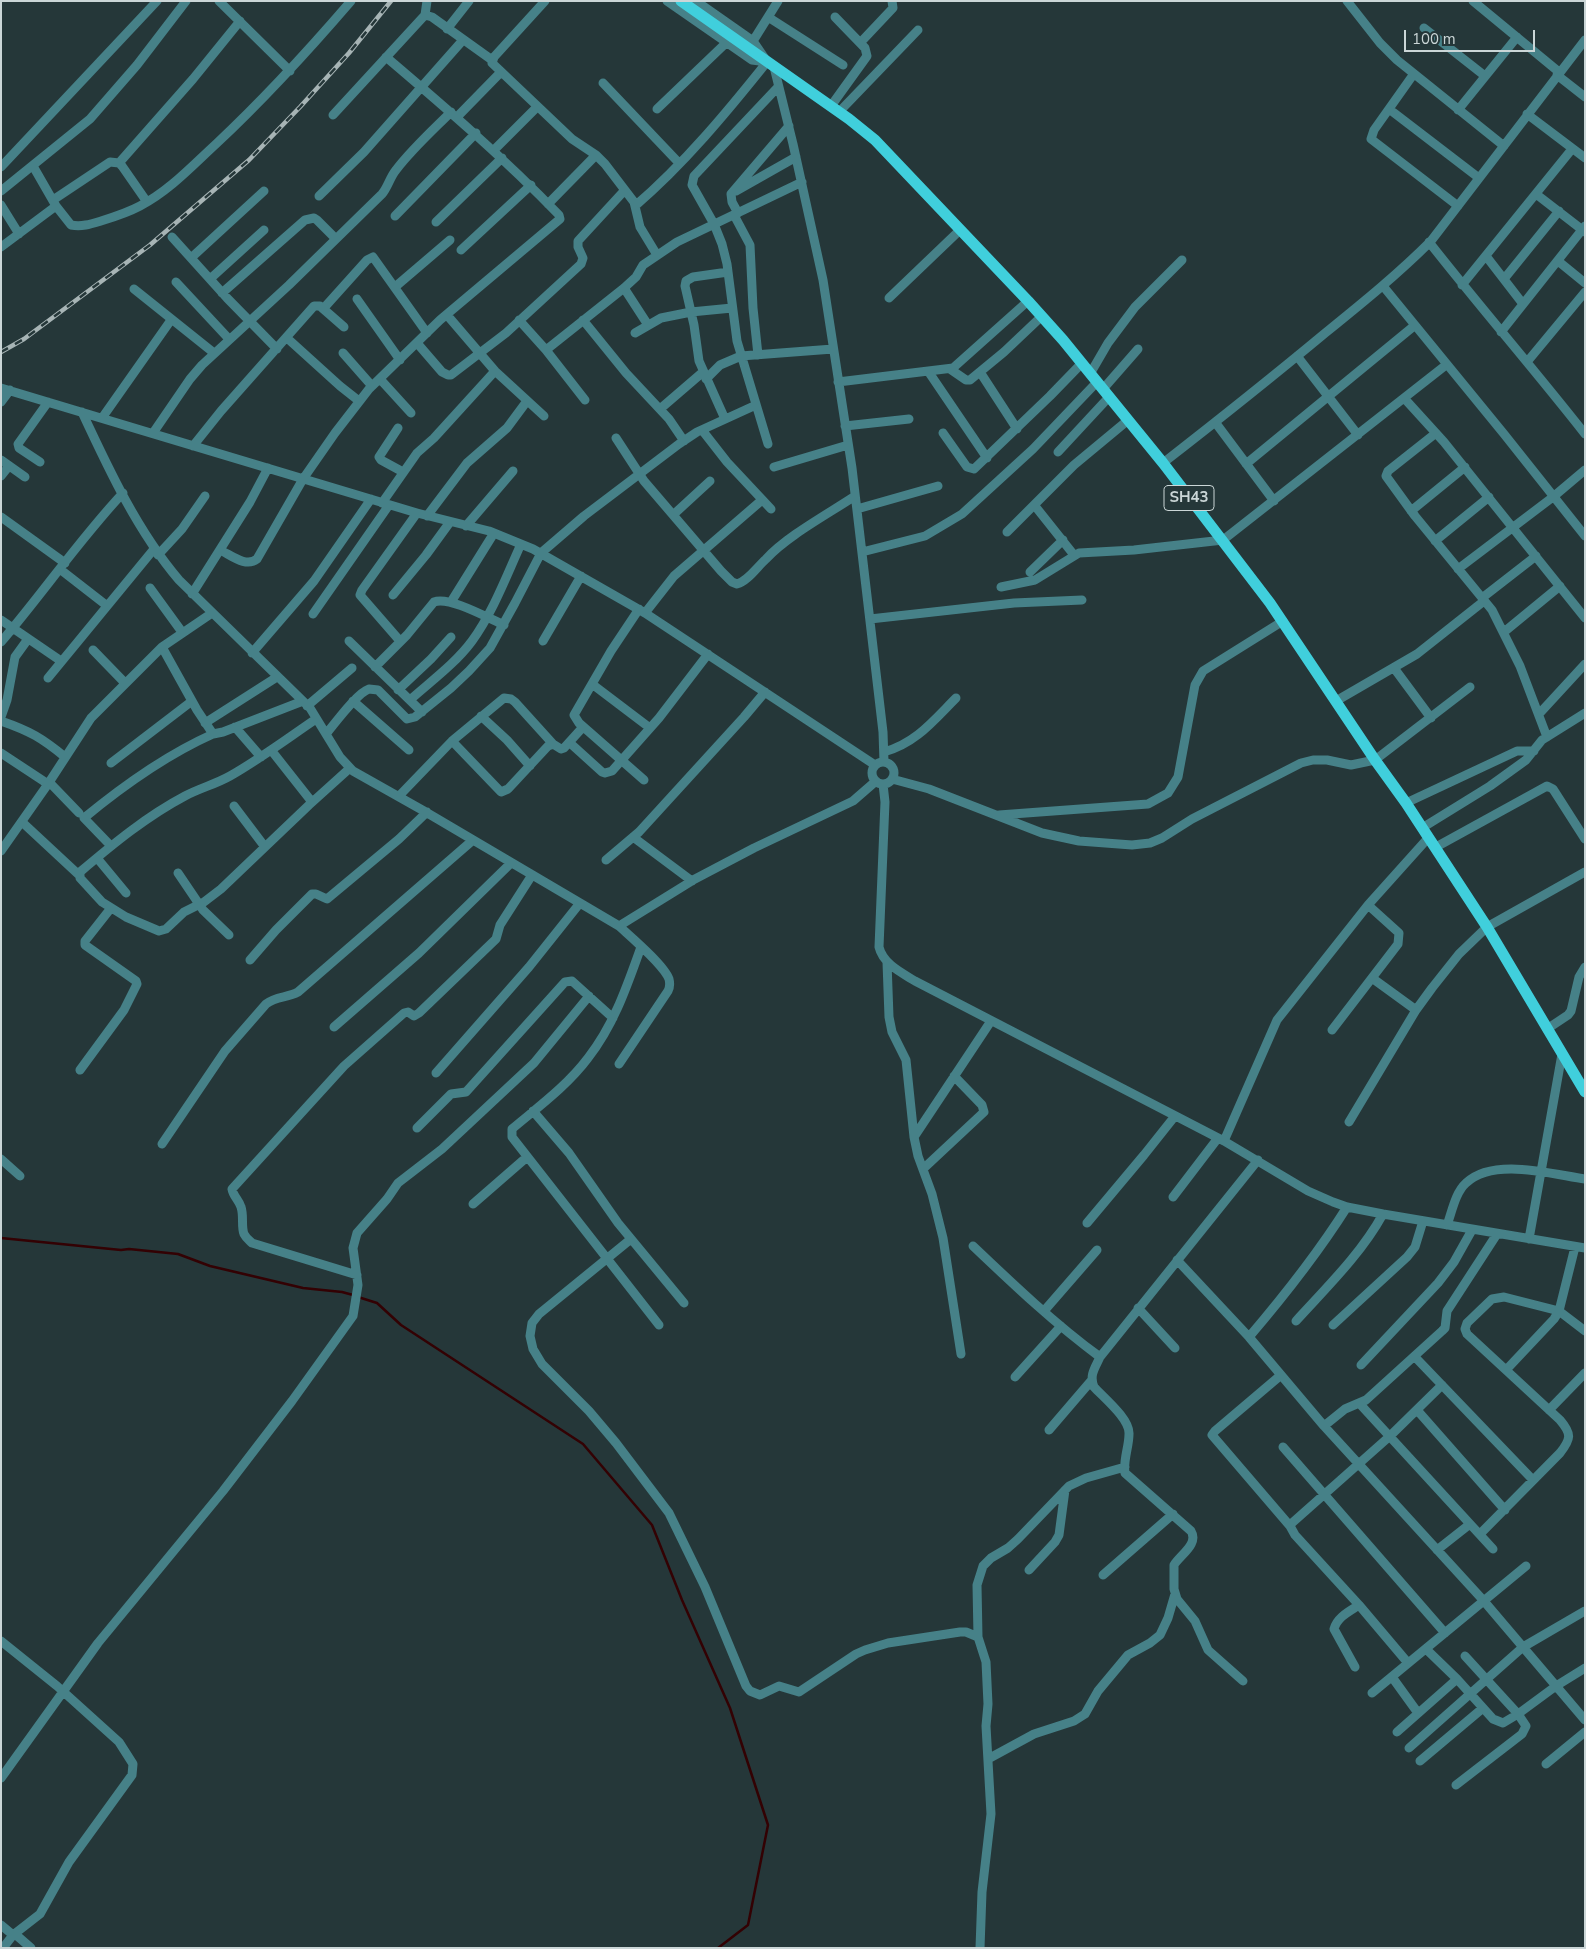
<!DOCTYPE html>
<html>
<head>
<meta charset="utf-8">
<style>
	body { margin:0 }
	#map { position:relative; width:1586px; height:1949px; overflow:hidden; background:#253739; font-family:"Nunito Sans",sans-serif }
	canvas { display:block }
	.frame { position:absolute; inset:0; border:2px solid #cbd6d7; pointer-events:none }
	.scale { position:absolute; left:1404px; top:30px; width:131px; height:22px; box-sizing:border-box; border:2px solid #cbd6d7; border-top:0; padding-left:6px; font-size:15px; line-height:18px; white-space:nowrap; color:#cbd6d7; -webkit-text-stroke:4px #253739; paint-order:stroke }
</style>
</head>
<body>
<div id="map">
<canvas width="1586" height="1949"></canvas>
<div class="frame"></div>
<div class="scale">100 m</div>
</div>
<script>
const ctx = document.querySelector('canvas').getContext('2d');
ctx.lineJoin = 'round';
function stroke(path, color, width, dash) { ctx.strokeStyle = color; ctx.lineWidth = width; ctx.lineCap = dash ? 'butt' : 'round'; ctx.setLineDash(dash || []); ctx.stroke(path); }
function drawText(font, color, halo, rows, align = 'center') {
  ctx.font = font + ' "Nunito Sans",sans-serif'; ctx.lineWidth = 4.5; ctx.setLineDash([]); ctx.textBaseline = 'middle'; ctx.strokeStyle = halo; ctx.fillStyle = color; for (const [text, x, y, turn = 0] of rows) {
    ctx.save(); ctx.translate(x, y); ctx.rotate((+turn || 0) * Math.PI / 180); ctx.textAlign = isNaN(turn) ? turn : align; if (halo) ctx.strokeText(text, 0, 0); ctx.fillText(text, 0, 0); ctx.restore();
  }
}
stroke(new Path2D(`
	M1 1238 121 1250 129 1249 178 1254 210 1266 303 1288 342 1292 353 1295
	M358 1297 377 1303 401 1325 583 1444 652 1525 682 1600 730 1708 768 1825 748 1925 718 1948`), '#330103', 2.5);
stroke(new Path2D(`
	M219 1 290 71
	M545 1 494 57 492 63 572 139 596 155 605 164 634 202 640 227 657 255
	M667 1 752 60 767 62
	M696 1 753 41 766 60
	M1347 1 1380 43 1397 60 1504 146
	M1473 1 1559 72
	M425 15 427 1
	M768 17 843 65
	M1424 28 1485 76
	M447 29 469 1
	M753 41 778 1
	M860 43 893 8 892 1
	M774 67 793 144 823 280 852 468 883 732 884 762
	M1413 75 1374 130 1371 139 1458 206
	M1557 75 1585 97
	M603 83 679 163
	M831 106 867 56 865 48 835 17
	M657 109 727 42
	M1389 109 1479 178
	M1458 110 1517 37
	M839 112 918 30
	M1527 114 1585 158
	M333 115 425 15 432 17 492 60
	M457 117 500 73
	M494 150 537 107
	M119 163 193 79 240 21
	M33 166 56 206 71 225C82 227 91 224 101 221 114 217 127 213 140 206 169 191 192 166 216 144 264 99 308 51 351 1
	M1 167 157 1
	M1 191 90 119 137 65 186 1
	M736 191 796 157
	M1536 194 1585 232
	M319 196 364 152 463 40
	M53 200 110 162 119 163 122 166 147 202
	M548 204 596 155
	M1 205 19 234
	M635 206C684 164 727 112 767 62
	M738 213 732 202 731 194 789 126
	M734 215 750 245 753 308 758 355
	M395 216 476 133
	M436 222 502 158
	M172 237 227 298 277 349
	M1429 242C1480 307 1534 369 1585 434
	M1 247 56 206
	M461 250 531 185
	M1486 256 1523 304
	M191 258 264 191
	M1558 261 1585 283
	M210 279 264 230
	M1504 279 1559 211
	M176 282 229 339
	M1462 285 1572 149
	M1383 286 1504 434 1585 536
	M395 287 450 240
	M624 288 648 325
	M134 289 214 353
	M222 293 305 220 314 218 317 220 336 239
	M889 298 960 230
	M357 299 400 360
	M323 309 367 260 373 257 427 333
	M447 315 495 371 544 416
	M519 320 546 350 585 400
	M583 320 626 373 669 419 684 441
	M1501 332 1585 226
	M635 333 661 318 691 312 732 308
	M287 338 340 386 359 401
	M417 343 442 372 448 375H451L506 333 581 264 583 258 578 247V241L624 191
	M546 350 624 288 636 277 643 265 677 242 802 182
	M343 353 372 386
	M1297 356 1358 435
	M1527 362 1585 292
	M950 369 966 380H970L1004 352 1042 316
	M928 371 987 458
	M980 372 1017 429
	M1090 374 1108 343 1135 307 1182 260
	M380 379 411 413
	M706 379 720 365 741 356 833 349
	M838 382 953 368 1028 301
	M1 388 417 513 489 531 533 549 645 613 875 765
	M1103 389 1138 349
	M1404 398 1444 442 1585 618
	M1 402 10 390
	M660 409 703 372
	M82 412C109 470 138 532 179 580L310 708 340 757 353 771 424 811 619 926C631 937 664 965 669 979 670 983 670 987 668 991L619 1064
	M102 418 171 320
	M725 419 699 361 694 325 685 286 686 281 693 277 728 272
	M1215 422 1274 501
	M845 426 909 419
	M398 428 379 457 381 460 403 472
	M702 430 727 462 771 509
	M153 433 190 379 202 365 289 285 382 194C388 187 390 177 396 170 412 149 432 131 451 112
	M943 433 967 467 974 469 1050 396 1082 363
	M1436 433 1388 471 1386 476 1415 516 1492 610 1520 666 1547 737
	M616 438 644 481 721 571 732 582 737 584C748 581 757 567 766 559 787 536 828 514 855 496
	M768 444 737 341 727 264 722 244 714 224 692 185 694 176 778 87
	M193 446 221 411 314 306H320L344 327
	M1058 452 1109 397
	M1 460 25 477
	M40 462 19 448 18 444 48 402
	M1163 463C1217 421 1271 378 1324 334 1361 304 1397 275 1431 241L1585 40
	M1246 464 1414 326
	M774 467 848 445
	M1 476 9 466
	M382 503 417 453 434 438 495 371
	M1035 506 1074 555
	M857 509 938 486
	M1411 511 1465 467
	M673 515 710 481
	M427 516 467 463 507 428 527 401
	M1 517 65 563
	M466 526 513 471
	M1007 532 1074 465 1127 421
	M1435 541 1489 497
	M220 550C231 555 246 568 257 559L303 479 335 433 369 389 440 320 560 219 559 215C504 158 446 108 386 57
	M862 552 925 536 962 514 1033 449 1097 382
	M158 555 182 529 205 496
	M1458 569 1553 497 1585 470
	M61 570 106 605
	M1030 572 1063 540
	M1001 587 1035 580 1079 553 1134 550 1223 540 1446 365
	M150 588 182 632
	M192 594 250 502 268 468
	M393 595 426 555 450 522
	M1482 598 1536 556
	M451 602 494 533
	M639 609 611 651 574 715 579 723 644 780
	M645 613 674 576 762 500
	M313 614 389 505
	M870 619 1014 603 1082 600
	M1 620 61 661
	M1504 632 1560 586
	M349 641 422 712
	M400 641 360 595 362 590 417 513
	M543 641 581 576
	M1 642C43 593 79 540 123 493
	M162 647 197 710 213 734 223 732 303 701
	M93 650 125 683
	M252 653 314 581 371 499
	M375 667 407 635 434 602C449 596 488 618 504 625
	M1394 668 1431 718
	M48 678 154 549
	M592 684 650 728
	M398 690 431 659 451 637
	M410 700C430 682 455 664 472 641 493 612 506 577 521 544
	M353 701 409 750
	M1336 701 1417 654 1484 601
	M307 706 352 668
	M1539 714 1585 664
	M481 716 507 740 530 766
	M1 717 7 700 15 657 28 639
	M316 719C288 738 260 759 230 776 216 784 200 788 185 796 147 816 113 844 80 872V878L102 902 126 917 159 931 166 929 184 912 204 902 221 889 309 805 350 768
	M1 721C30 731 42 738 65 757
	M205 723 277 677
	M235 727 261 757
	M326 734C336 722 357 693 369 689L378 690 407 719 415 717 451 688 469 671 490 648 515 603 541 553 584 516 679 444 697 432 756 405
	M452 741 501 792 508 789 548 746 553 744 561 749 564 748 583 727
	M570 743 602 772 605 773 612 771 659 718 708 654
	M271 750 312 802
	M884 752C916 743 933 721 956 698
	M1 753 48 784 91 718 162 647 212 613
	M872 773a11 11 0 1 1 22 0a11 11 0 1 1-22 0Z
	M111 763 192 701
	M892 779 929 789 1042 833 1079 841 1132 845 1150 843 1162 838 1192 819 1301 763 1313 760H1327L1351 765 1375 760 1470 687
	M883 784 885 802 879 947C883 964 902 973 915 981L1224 1141 1308 1191 1333 1202 1347 1207 1383 1214 1585 1248
	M399 796 452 741 504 698 511 699 515 702 553 744
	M1406 803 1517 751H1534
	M234 806 265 847
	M999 815 1148 804 1168 793 1178 777 1195 685 1203 671 1283 621
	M22 822 79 875
	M1422 828 1490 786 1526 760 1542 740 1585 713
	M633 837 692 881
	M111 846 84 818C124 785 166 755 213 734
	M1436 847 1547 786 1553 789 1585 839
	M1 851 48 784 52 785 79 813
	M97 858 126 893
	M606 860 639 832 744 717 765 692
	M178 873 203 910 229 935
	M619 926 695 879 754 848 853 801 876 781
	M641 947C627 986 614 1025 588 1058 567 1086 538 1107 512 1129V1137L659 1325
	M250 960 276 930 312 894H316L327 899 399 839 427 812
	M887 962 889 1017 892 1032 906 1060 914 1137 918 1156 932 1194 943 1238 961 1354
	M1372 978 1416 1010
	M334 1027 419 953 511 863
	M1547 1029 1568 1015 1571 1011 1579 977 1585 967
	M1332 1030 1398 944 1399 933 1368 905 1429 837
	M80 1070 124 1010 137 984 136 981 85 945V941L111 908
	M436 1073 529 967 580 903
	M533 1111 569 1153 618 1223 684 1303
	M1349 1122 1416 1010 1432 988 1459 954 1487 927 1585 872
	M417 1128 451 1094 466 1092 565 982 572 981 613 1018
	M914 1137 991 1021
	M1224 1141 1277 1020 1368 905
	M162 1144 225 1051 266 1004C276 996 287 998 298 992L473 840
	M1 1159 20 1176
	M923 1169 984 1112 982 1105 954 1076
	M1173 1197 1218 1138
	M473 1204 527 1157
	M1087 1223 1144 1155 1175 1116
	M1447 1225C1452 1212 1455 1193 1466 1183 1493 1157 1551 1174 1585 1179
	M631 1239 539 1314 532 1323 530 1336 533 1349 542 1364 589 1411 616 1443 669 1513 705 1587 746 1686 750 1691 760 1695 779 1686 799 1692 856 1654 865 1650 888 1643 960 1632H966L978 1637 986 1662 988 1704 986 1726 991 1814 982 1892 980 1948
	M1529 1239 1562 1054
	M973 1246C1014 1285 1055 1324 1100 1357
	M1177 1260 1249 1337 1324 1426 1483 1600 1585 1720
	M357 1275 252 1243C249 1240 246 1238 244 1234 241 1226 244 1216 241 1207 239 1200 233 1196 232 1189L344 1066 404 1013 408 1012 414 1016 419 1013 496 939 500 925 532 875
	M1138 1308 1175 1348
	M1044 1311 1097 1250
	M1296 1321C1327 1287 1361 1254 1383 1214
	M1333 1325 1407 1257 1415 1247 1423 1221
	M1249 1337C1284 1296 1318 1253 1347 1207
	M1415 1357 1533 1480
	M1361 1365 1438 1283 1454 1262 1472 1230
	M1506 1370 1554 1319 1559 1311 1575 1247
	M1281 1375 1215 1431 1212 1435 1290 1526
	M1015 1377 1061 1326
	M1359 1403 1493 1549
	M1417 1410 1505 1510
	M1549 1410 1585 1373
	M1324 1426 1345 1409 1366 1400 1442 1331 1445 1328 1447 1311 1497 1234
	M1049 1430 1091 1381
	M1283 1447 1445 1633
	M1480 1534 1560 1453C1571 1439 1572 1434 1560 1420L1467 1334 1465 1329 1467 1323 1492 1299 1504 1297 1559 1311 1585 1331
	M1437 1550 1470 1524
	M1029 1570 1055 1542 1059 1535 1065 1490
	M1103 1575 1173 1514
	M978 1637 977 1585 983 1566 991 1558 1008 1548 1018 1539 1069 1486 1086 1478 1125 1467
	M1 1641 57 1686 119 1742 133 1764 132 1775 69 1862 40 1914 13 1935 3 1948
	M1426 1649 1457 1679 1493 1719 1503 1723 1518 1714 1556 1686 1585 1668
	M1408 1663 1359 1605 1295 1535 1290 1526 1292 1523 1390 1436 1442 1385
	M1355 1667 1334 1629C1337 1617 1350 1611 1359 1605
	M1392 1677 1418 1713
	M1243 1681 1208 1650 1195 1621 1177 1599 1174 1589V1565C1180 1555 1199 1544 1191 1531L1125 1473C1123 1460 1129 1447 1129 1434 1130 1419 1104 1398 1094 1387 1089 1375 1095 1368 1100 1357L1258 1160
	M1372 1693 1526 1566
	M1397 1732 1457 1679
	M1409 1748 1523 1647 1585 1611
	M988 1759 1034 1734 1074 1721 1085 1714 1098 1691 1128 1655 1150 1643 1160 1635 1168 1618 1175 1594
	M1420 1761 1483 1708
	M1546 1764 1585 1732
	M1 1778 98 1643 223 1491 292 1401 353 1316 358 1285 353 1248 357 1233 387 1199 398 1183 442 1149 534 1063 589 996
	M1456 1785 1522 1734 1526 1726 1518 1714 1465 1656
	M1 1925 13 1935
	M15 1934 31 1948`), '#468188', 9);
stroke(new Path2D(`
	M681 1 849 119 875 140 1028 301 1063 340 1163 463 1270 603 1375 760 1406 803 1487 927 1585 1092`), '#40cfdc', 11);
const rail = new Path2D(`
	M1 352 24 339 150 245 249 160 300 107 349 53 391 1`);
stroke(rail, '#a7b4b5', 4.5);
stroke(rail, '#253739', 2.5, [8]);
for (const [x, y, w] of [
	[1189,498,50]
]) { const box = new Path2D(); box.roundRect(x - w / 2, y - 12.5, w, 25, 4); ctx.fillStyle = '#253739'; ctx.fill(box); stroke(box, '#cbd6d7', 1); }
drawText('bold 15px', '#cbd6d7', null, [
	["SH43",1189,498]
]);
</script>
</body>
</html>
